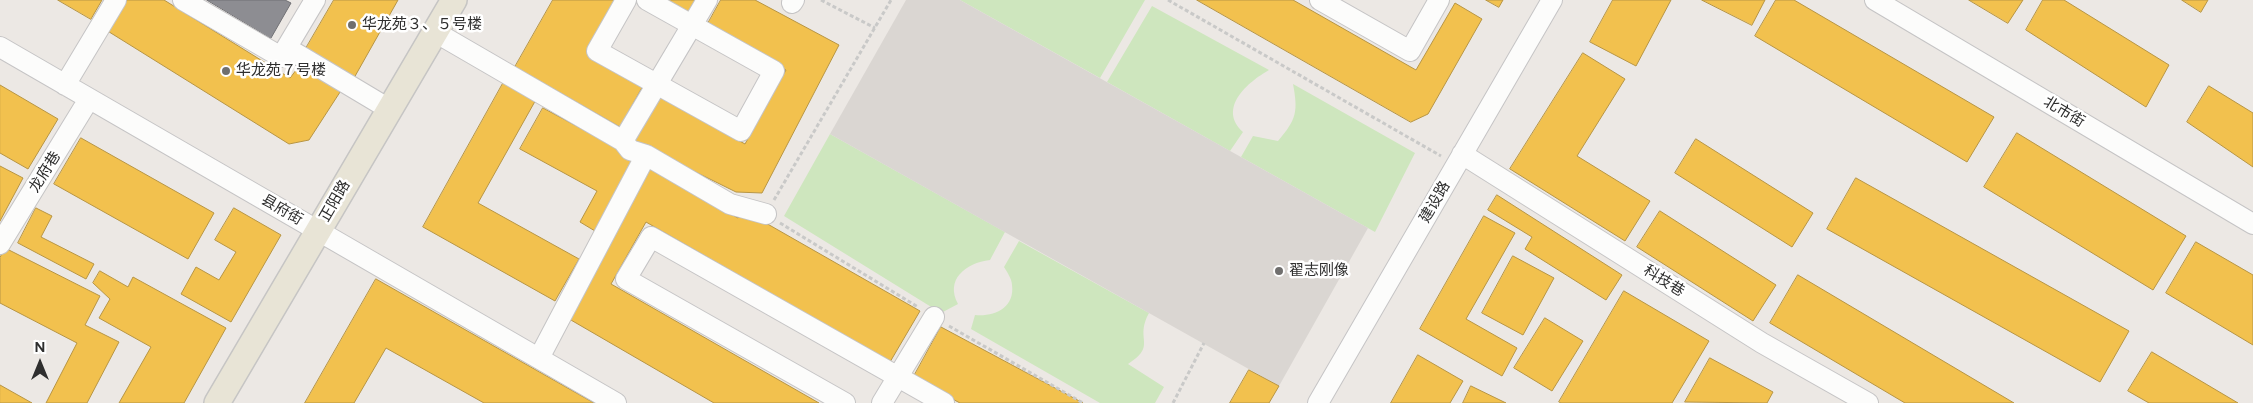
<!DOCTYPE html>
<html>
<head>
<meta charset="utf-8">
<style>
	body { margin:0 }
	#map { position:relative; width:2253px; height:403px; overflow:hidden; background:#ece8e4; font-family:Figtree,sans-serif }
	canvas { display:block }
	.north { position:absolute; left:15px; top:338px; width:50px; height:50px; -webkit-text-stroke:4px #fff; paint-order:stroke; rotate:0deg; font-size:14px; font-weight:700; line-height:20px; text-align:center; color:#2e2e2e }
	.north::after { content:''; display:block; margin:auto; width:18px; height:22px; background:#2e2e2e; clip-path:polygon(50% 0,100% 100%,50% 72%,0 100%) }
</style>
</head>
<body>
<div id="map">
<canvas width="2253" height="403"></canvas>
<div class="north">N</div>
</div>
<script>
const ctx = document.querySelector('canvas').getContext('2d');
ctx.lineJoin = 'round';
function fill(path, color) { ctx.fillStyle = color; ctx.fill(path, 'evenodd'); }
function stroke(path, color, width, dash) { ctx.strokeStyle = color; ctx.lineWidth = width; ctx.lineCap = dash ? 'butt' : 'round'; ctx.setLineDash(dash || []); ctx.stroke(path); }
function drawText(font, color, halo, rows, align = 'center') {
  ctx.font = font + ' Figtree,"Noto Sans SC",sans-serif'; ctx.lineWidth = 5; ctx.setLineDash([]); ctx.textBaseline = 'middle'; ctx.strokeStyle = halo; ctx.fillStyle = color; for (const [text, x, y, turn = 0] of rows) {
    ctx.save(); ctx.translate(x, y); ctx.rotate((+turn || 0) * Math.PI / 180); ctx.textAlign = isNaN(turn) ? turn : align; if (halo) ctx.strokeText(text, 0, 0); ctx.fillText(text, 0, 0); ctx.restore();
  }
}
fill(new Path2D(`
	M960 0H1145L1100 78Z
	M1152 6 1269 70C1248 82 1217 108 1243 132L1230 151 1107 82Z
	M1293 84 1415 153 1375 232 1241 157 1253 136 1278 141C1297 119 1298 111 1293 84Z
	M830 134 1005 232 990 260C965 263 945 280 958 304L941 313 784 216Z
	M1019 241 1149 313C1134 340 1158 345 1128 364L1164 387 1155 403H1100L971 329 975 315C994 317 1015 308 1012 285 1012 279 1007 272 1004 267Z`), '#cee6be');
fill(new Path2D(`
	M906 0H960L1368 228 1279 386 830 134Z`), '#dad6d2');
const homes = new Path2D(`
	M58 0H102L91 19Z
	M125 0H164L290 78 300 65 342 89 309 140 289 144 106 30Z
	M334 0H398L354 78 305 50Z
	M553 0H618L588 53 644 84 620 127 515 67Z
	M660 0H703L693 18Z
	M721 0H755L839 45 762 193 736 192 633 141 658 96 745 144 786 70 706 27Z
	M1197 0H1293L1416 70 1455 3 1482 19 1428 114 1411 122Z
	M1486 0H1503L1499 7Z
	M1613 0H1671L1636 66 1590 42Z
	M1702 0H1765L1752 25Z
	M1776 0H1794L1994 117 1967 162 1755 36Z
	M1969 0H2023L2008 23Z
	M2043 0H2064L2169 65 2146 107 2026 30Z
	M2182 0H2208L2201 12Z
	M1583 53 1625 79 1577 156 1650 201 1625 241 1510 169Z
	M506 78 538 96 478 203 579 259 555 301 423 227Z
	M0 85 58 119 28 169 0 153Z
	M2209 86 2253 113V167L2187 122Z
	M543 108 636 158 595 231 580 222 597 191 520 149Z
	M2017 133 2186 236 2153 290 1984 187Z
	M81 138 214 213 188 259 54 184Z
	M1696 139 1813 213 1792 247 1675 173Z
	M0 166 23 178 0 221Z
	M649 168 738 218 743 210 920 311 890 362 646 222 611 284 819 403H714L564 316Z
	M1856 178 2129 331 2100 382 1827 229Z
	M1497 195 1622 275 1606 300 1525 249 1532 237 1488 210Z
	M36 208 52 216 41 237 94 264 86 279 18 243Z
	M234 208 281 235 231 322 181 294 196 267 219 280 236 252 215 240Z
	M1660 211 1776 285 1753 321 1637 247Z
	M1484 216 1515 233 1466 319 1517 348 1502 376 1420 329Z
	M2196 242 2253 275V345L2166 293Z
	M5 248 100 296 85 325 119 342 87 403H46L77 343 0 303V258Z
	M1513 256 1554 278 1523 335 1482 313Z
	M100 271 128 287 133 277 226 328 184 403H119L151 347 99 318 110 299 93 283Z
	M1798 275 2014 403H1905L1770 323Z
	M376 279 594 403H484L386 348 354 403H305Z
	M1624 291 1709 341 1672 403H1561L1559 402Z
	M1545 318 1583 341 1552 391 1514 368Z
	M941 327 1083 403H960L913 378Z
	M2152 352 2238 403H2149L2128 391Z
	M1418 355 1463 381 1450 403H1391Z
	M1710 358 1773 392 1767 403 1685 402Z
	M1249 370 1279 386 1269 403H1230Z
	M0 385 32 403H0Z
	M1471 386 1506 403H1463Z`);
fill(homes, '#f2c14e');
stroke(homes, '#b79544', 1);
const industry = new Path2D(`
	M207 0H285L291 3 271 38Z`);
fill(industry, '#8d8d92');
stroke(industry, '#707074', 1);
const minor = new Path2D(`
	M183 0 281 57 315 0
	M626 0 597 51 741 131 774 71 647 0
	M794 0 792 3 794 0
	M1320 0 1410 51 1439 0
	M1875 0 2253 224
	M435 32 623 141 630 150 646 155 730 204 766 214
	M0 47 616 403
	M287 48 389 109
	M65 85 116 0
	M623 141 707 0
	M1462 154 1762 343 1868 403
	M0 244 89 99
	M539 358 646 155
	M845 403 626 279 651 237 944 403
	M882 403 934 317
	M1318 403 1552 0`);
const major = new Path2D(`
	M217 403 454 0`);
stroke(minor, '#c5c4c5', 22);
stroke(major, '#c6c5c4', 28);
stroke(new Path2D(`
	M821 0 875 28
	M1168 0 1441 156
	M774 200 891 0
	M780 223 918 307
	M949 326 1083 403
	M1173 403 1204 343`), '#c9c9c8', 3, [4, 2.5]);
stroke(minor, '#fcfcfb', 20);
stroke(major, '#e8e4d6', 25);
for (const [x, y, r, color] of [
	[352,25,5,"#706f6e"],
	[226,71,5,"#706f6e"],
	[1279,271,5,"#706f6e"]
]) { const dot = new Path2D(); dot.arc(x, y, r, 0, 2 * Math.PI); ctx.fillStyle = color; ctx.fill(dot); stroke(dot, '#fff', 2); }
drawText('15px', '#2e2e2e', '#fff', [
	["华龙苑３、５号楼",362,25],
	["华龙苑７号楼",236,71],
	["翟志刚像",1289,271]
], 'left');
drawText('15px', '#2e2e2e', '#fff', [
	["北市街",2064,112,31],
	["龙府巷",45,172,-58],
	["正阳路",335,201,-60],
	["建设路",1435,202,-60],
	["县府街",282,210,30],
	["科技巷",1664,281,32]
]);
</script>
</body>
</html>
